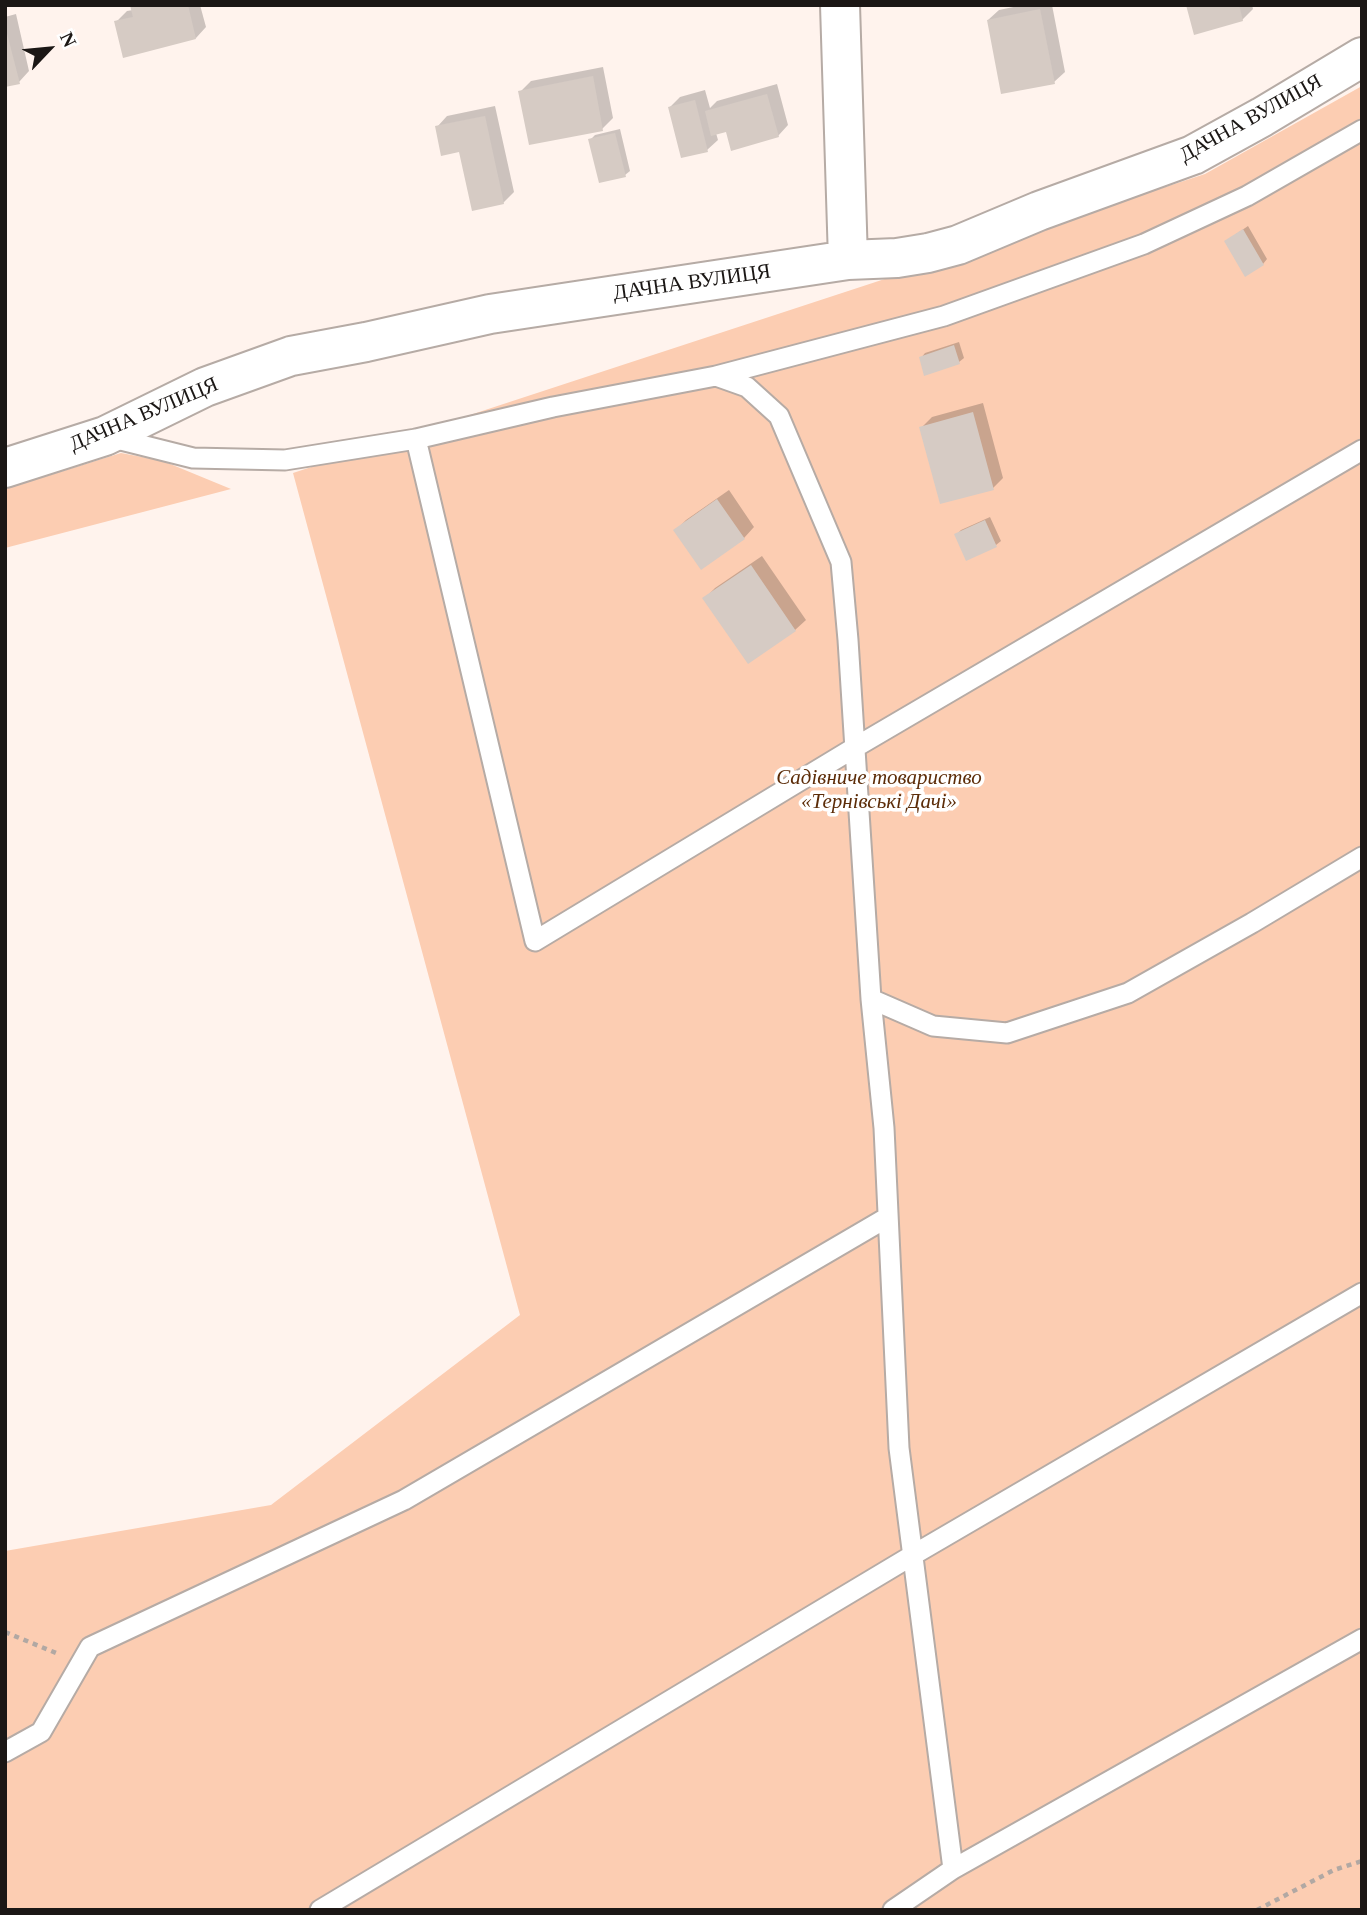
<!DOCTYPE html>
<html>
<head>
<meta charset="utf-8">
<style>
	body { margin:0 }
	#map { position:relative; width:1367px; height:1915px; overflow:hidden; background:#fff3ed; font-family:Georgia,serif }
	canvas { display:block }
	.frame { position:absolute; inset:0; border:7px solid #1b1715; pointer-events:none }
	.north { position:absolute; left:14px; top:14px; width:70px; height:70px; -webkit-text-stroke:5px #fff; paint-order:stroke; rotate:64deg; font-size:19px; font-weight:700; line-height:28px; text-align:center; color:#1b1715 }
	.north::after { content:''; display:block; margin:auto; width:24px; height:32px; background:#1b1715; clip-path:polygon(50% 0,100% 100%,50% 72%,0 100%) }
</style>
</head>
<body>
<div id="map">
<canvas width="1367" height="1915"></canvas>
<div class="frame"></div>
<div class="north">N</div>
</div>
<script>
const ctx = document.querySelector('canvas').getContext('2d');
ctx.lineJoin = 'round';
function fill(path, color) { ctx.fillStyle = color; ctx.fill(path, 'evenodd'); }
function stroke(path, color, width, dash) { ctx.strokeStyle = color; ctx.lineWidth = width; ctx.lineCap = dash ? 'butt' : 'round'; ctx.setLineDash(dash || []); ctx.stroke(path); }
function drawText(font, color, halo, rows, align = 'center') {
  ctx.font = font + ' Georgia,serif'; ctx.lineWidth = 7; ctx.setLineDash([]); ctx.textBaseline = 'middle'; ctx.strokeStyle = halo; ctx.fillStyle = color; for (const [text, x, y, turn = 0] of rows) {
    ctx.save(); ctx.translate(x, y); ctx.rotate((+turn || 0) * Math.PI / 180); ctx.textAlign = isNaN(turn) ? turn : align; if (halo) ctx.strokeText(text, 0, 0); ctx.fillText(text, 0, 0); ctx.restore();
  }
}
fill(new Path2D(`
	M1362 86V1910H5V1551L271 1505 520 1315 293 473 1205 174Z
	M121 453 163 461 231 489 5 548V489Z`), '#fccdb2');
fill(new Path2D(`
	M132 5H200L206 27 196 38 116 22 127 11 133 10Z
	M1023 5H1052L1065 72 1054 82 988 20 999 10Z
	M1188 5H1252L1253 9 1242 20Z
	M16 14 29 71 19 82 5 85V17Z
	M603 67 613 118 602 129 520 92 531 81Z
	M777 84 788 125 778 136 727 130 716 133 718 140 707 150 670 107 680 97 705 90 710 108 717 101Z
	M495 106 514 192 503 203 460 150 437 127 447 116Z
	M620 129 630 171 625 175 590 140 595 135Z
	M1248 226 1267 259 1263 264 1226 241Z
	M959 342 964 358 959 362 921 358 925 353Z
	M983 403 1003 478 993 488 921 428 932 417Z
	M729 490 754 527 744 538 675 531 686 520Z
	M990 517 1001 541 996 545 967 559 956 535 961 530Z
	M762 556 806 620 795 630 705 598 715 588Z`), '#0003');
fill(new Path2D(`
	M130 5H188L196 39 123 58 114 21 133 17Z
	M1186 5H1239L1243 21 1194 35Z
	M1040 9 1055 84 1001 94 987 20Z
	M5 26 20 84 5 87Z
	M593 76 603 131 529 145 518 91Z
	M767 94 779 137 731 151 726 132 711 136 705 111Z
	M695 100 708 152 681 158 668 107Z
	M485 116 504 204 472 211 459 152 441 156 435 126Z
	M615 133 626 177 599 183 588 139Z
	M1243 229 1264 265 1245 277 1224 241Z
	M954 345 960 364 924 376 919 357Z
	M973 412 994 490 940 504 919 427Z
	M717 499 745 539 701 570 673 530Z
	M985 520 997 547 966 561 954 534Z
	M751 565 796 631 748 664 702 598Z`), '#d6cbc4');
const lane = new Path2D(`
	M716 376 944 316 1144 244 1247 196 1362 130
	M109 437 193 458 285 460 416 439 553 407 716 376 747 387 779 416 841 562 848 640 871 999 884 1128 899 1448 953 1869
	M416 439 535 941 854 748 1362 450
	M871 999 933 1026 1007 1033 1128 993 1252 923 1362 857
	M5 1752 41 1732 90 1647 404 1500 888 1217
	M320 1910 913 1555 1362 1293
	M893 1910 953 1869 1362 1639`);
const street = new Path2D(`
	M840 5 848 260
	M5 468 105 436 205 387 291 356 366 342 490 314 848 260 897 258 928 253 958 245 1039 211 1193 155 1262 117 1362 57`);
stroke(lane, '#b6aba5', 23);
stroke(street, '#b6aba5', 42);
stroke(new Path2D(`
	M5 1632 56 1653
	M1257 1910 1334 1870 1362 1861`), '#b1a8a3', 4.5, [5, 5]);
stroke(lane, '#fff', 19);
stroke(street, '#fff', 38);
drawText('21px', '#1b1715', '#fff', [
	["ДАЧНА ВУЛИЦЯ",1251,119,-29],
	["ДАЧНА ВУЛИЦЯ",692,283,-8],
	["ДАЧНА ВУЛИЦЯ",144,415,-23]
]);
drawText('italic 21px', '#5c2c08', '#fff', [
	["Садівниче товариство",879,778],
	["«Тернівські Дачі»",879,802]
]);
</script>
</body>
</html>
